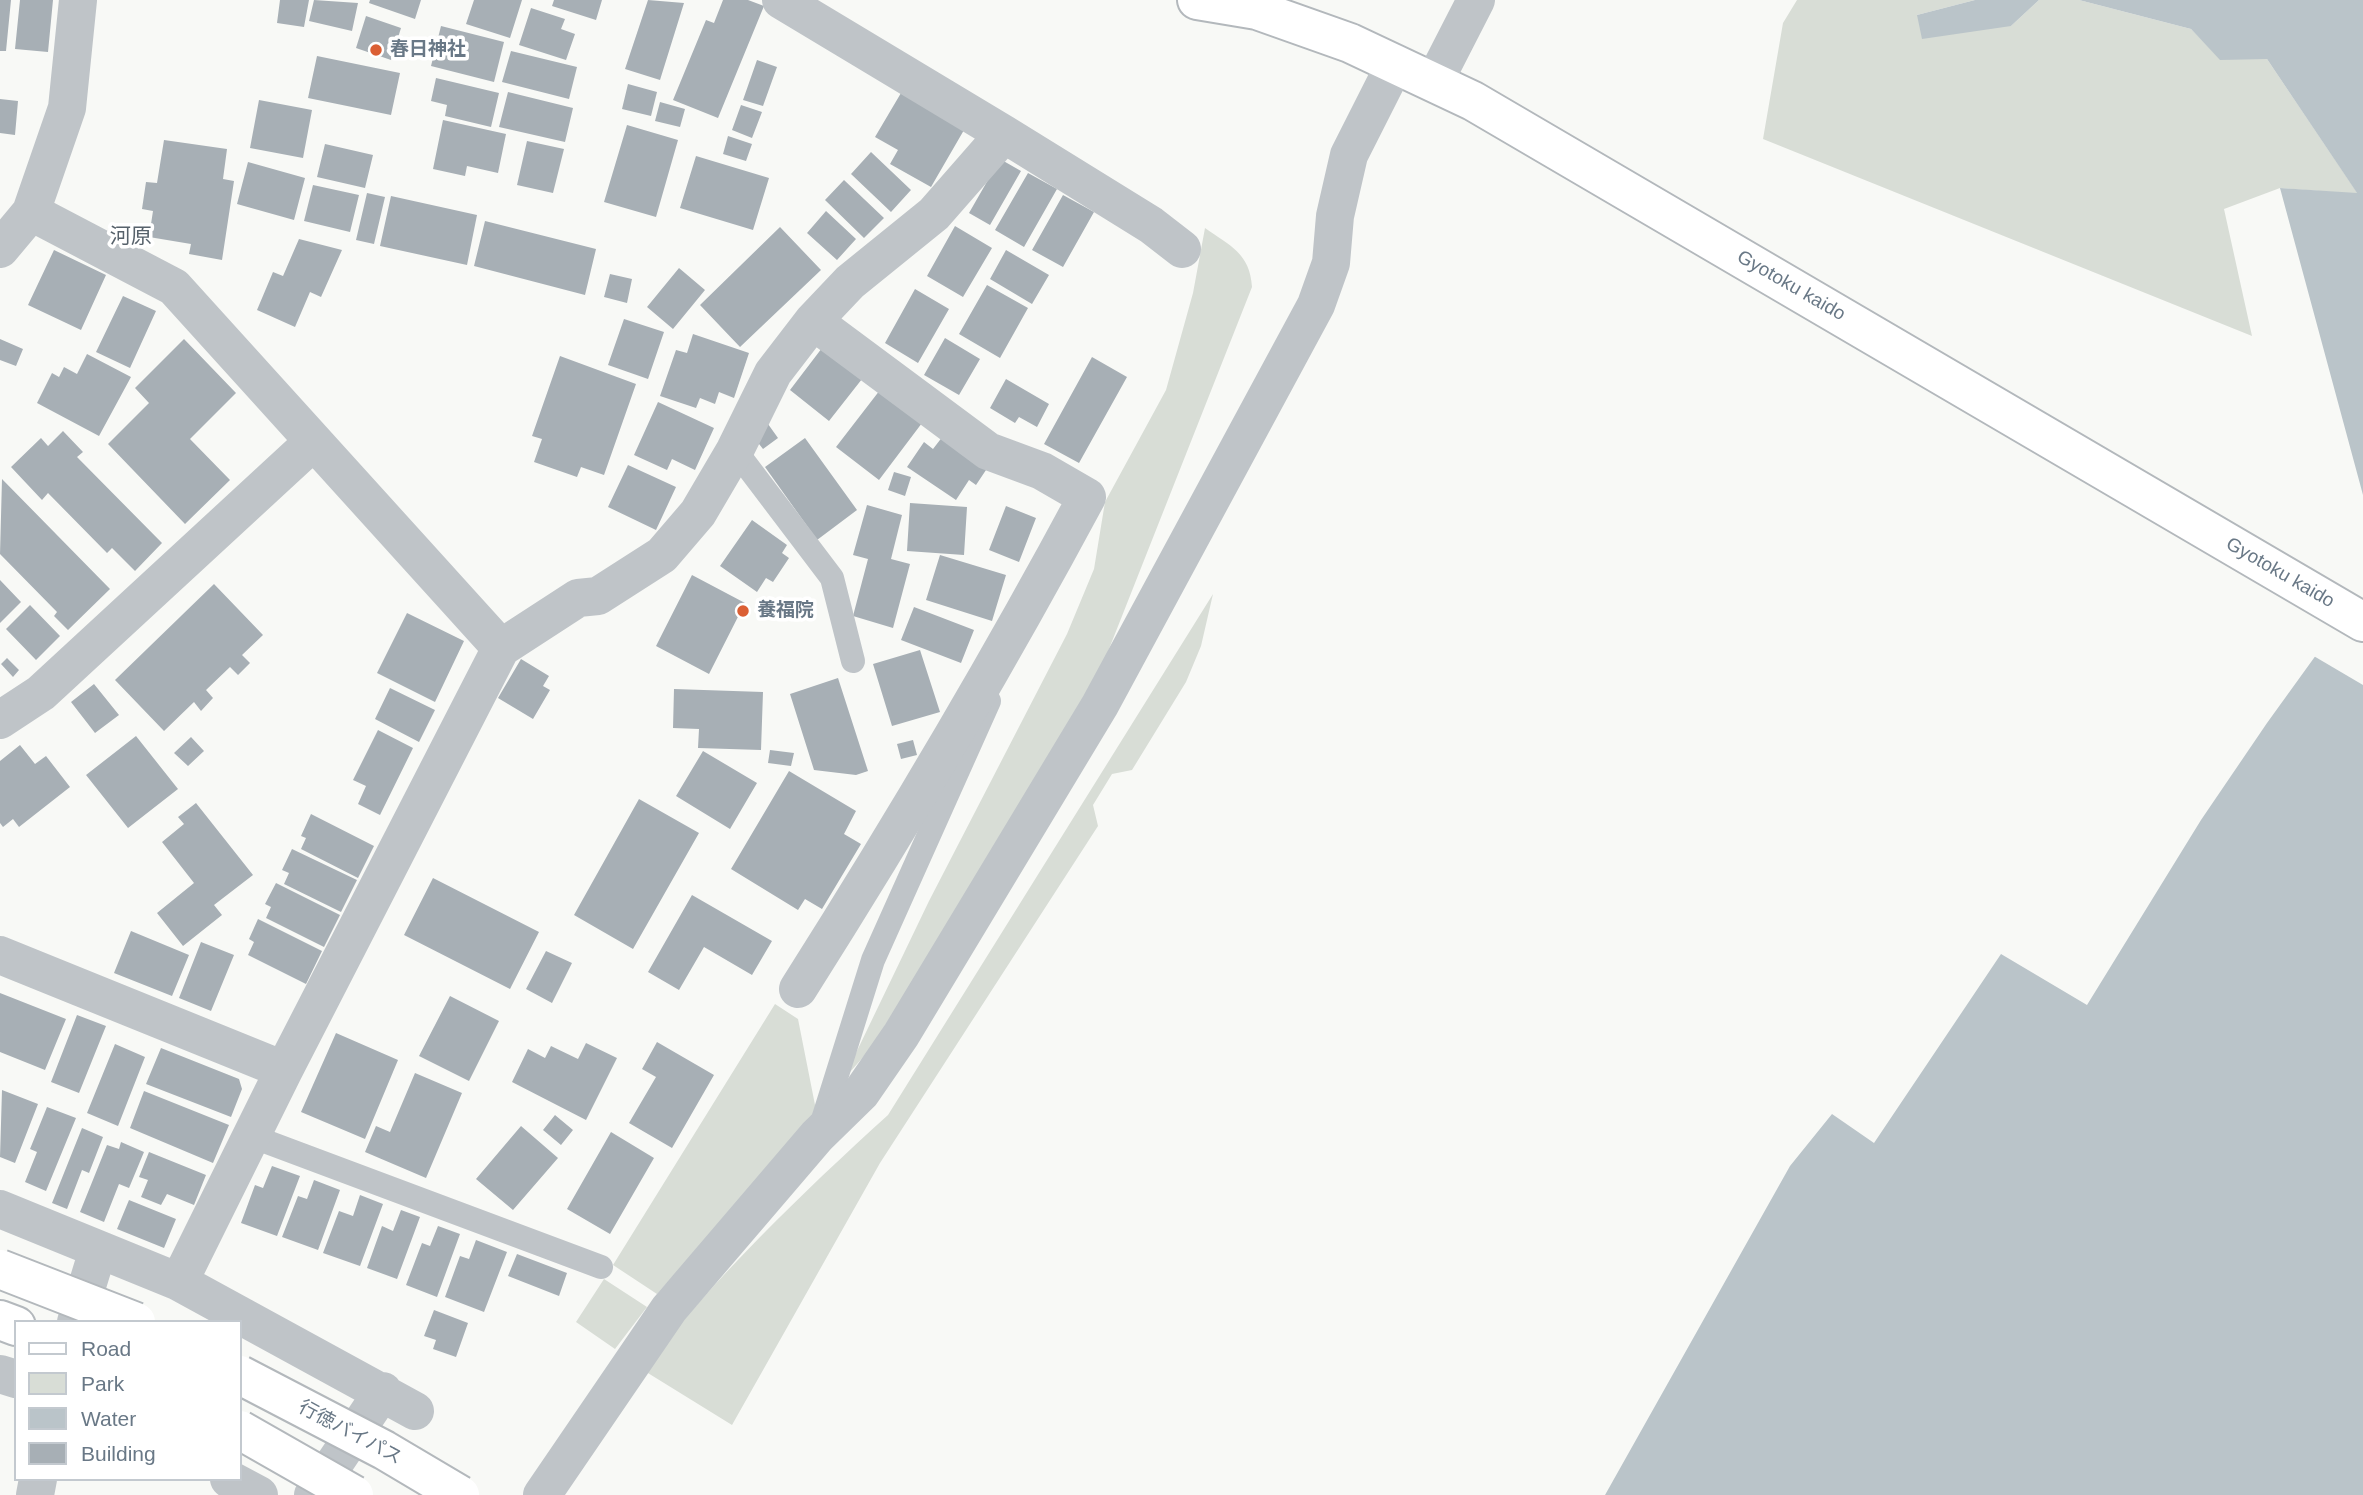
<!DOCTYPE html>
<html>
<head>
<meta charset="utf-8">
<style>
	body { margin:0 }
	#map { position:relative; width:2363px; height:1495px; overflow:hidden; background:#f8f9f6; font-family:Arial,sans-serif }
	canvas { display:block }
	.legend { position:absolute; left:14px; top:1320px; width:228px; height:161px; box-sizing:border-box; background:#fff; border:2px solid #c3c9cf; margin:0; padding:9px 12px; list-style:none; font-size:21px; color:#697886 }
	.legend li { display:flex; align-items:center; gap:14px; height:35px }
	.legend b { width:35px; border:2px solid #c3c9cf }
</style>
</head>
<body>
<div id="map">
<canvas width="2363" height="1495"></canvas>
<ul class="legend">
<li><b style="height:9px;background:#fff"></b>Road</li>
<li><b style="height:19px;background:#d8ddd6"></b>Park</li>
<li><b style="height:19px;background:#bac4c9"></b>Water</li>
<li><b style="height:19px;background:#a7afb5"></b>Building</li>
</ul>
</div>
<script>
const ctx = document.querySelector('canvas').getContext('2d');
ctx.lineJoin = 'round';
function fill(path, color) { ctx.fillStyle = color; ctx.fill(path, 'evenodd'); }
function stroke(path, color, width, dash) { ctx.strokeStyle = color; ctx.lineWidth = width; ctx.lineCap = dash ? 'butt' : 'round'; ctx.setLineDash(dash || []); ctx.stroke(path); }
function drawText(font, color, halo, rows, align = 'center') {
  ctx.font = font + ' Arial,"Noto Sans JP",sans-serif'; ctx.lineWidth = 7; ctx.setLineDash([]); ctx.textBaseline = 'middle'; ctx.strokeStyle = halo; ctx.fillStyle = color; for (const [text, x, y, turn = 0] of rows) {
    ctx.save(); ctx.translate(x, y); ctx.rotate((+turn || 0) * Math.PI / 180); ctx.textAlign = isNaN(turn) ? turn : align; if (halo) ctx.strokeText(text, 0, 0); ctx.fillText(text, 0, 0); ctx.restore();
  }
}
fill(new Path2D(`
	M1797 0H1975L1917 15 2011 26 2039 0H2079L2191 29 2220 59H2267L2358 194 2280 188 2224 209 2252 336 1763 139 1783 23Z
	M1205 228C1230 246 1250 253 1252 287L1107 654 1070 724 872 1047 843 1080 929 901 1067 634 1094 569 1105 502 1166 390 1193 293Z
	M1213 594 1201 646 1186 682 1132 770 1112 774 1093 805 1098 826 880 1163 732 1425 643 1370C715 1277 801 1194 888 1115Z
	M775 1004 798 1019 817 1115 657 1294 613 1265Z
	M604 1279 647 1307 615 1349 576 1322Z`), '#d8ddd6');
fill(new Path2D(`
	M1975 0H2039L2011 26 1922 39 1917 15Z
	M2079 0H2363V495L2280 188 2357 193 2267 59 2220 60 2191 29Z
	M2363 590V1495H1605L1790 1166 1832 1114 1874 1143 2001 954 2087 1005 2201 820 2267 723Z`), '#bac4c9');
fill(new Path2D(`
	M2360 588 2363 590V685L2312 655Z`), '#f8f9f6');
fill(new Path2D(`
	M0 0H11L6 51H0Z
	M20 0H53L48 52 15 49Z
	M280 0H309L304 27 277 23Z
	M314 0 358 3 352 31 309 21Z
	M370 0H421L415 19 369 3Z
	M474 0H522L510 38 466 24Z
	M554 0H602L596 20 552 6Z
	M648 0 684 3 660 80 625 69Z
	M723 0H748L764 6 718 118 673 100 706 20 714 23Z
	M531 8 565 19 561 29 575 34 566 60 519 45Z
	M366 16 401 28 391 60 356 48Z
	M441 26 504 42 494 82 431 66Z
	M511 51 577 67 569 99 502 82Z
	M317 56 400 73 391 115 308 98Z
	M757 60 777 67 763 106 743 100Z
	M436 78 499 93 491 127 445 116 447 105 431 101Z
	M628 84 657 92 651 116 622 109Z
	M508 92 573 108 565 142 499 127Z
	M901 93 964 130 931 187 890 164 898 150 875 137Z
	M0 99 18 101 15 135 0 133Z
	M259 100 312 110 303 158 250 148Z
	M660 102 685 109 680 127 655 121Z
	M741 105 762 112 752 138 732 130Z
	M443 120 506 134 498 173 467 166 465 176 433 169Z
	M627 125 678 140 656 217 604 202Z
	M728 136 752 144 746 161 723 154Z
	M164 140 227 149 223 179 234 181 222 260 189 254 191 244 149 237 153 211 142 209 146 182 157 183Z
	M527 141 564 149 553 193 517 185Z
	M325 144 373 155 365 188 317 177Z
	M871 152 911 190 891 212 851 174Z
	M696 156 769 178 753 230 680 208Z
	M1000 159 1021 171 990 225 969 213Z
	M248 162 305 178 294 220 237 204Z
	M1028 173 1057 189 1024 247 995 230Z
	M844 180 884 218 864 238 825 200Z
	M313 185 359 195 350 232 304 221Z
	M367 193 385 197 374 244 356 240Z
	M1063 195 1094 212 1063 267 1032 250Z
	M391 196 477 215 467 265 380 246Z
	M826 211 856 239 837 260 807 233Z
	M485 221 596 249 585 295 474 266Z
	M955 226 992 248 963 297 927 276Z
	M780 227 821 270 740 347 700 305Z
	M299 239 342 250 321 297 310 292 295 327 257 310 273 272 283 276Z
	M54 250 106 275 81 330 28 305Z
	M1006 250 1049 275 1032 304 990 279Z
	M679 268 705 290 673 329 647 307Z
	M610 274 632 279 627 303 604 297Z
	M987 285 1028 308 1000 358 959 334Z
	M915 289 949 309 918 363 885 343Z
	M123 296 156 311 130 368 96 352Z
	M624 319 664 332 648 379 608 365Z
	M693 334 749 353 734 398 719 392 715 404 700 398 696 408 660 396 676 350 687 353Z
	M945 338 980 359 959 395 924 375Z
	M0 339 23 349 16 366 0 360Z
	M184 339 236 393 190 439 230 480 185 524 108 444 149 403 135 388Z
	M822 348 862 379 829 421 790 390Z
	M87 354 131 377 99 436 37 403 52 373 59 377 64 367 77 374Z
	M560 356 636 384 604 475 581 467 577 477 534 462 542 439 532 436Z
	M1092 357 1127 377 1079 463 1044 444Z
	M1006 379 1049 404 1037 427 1019 417 1015 423 990 408Z
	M880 390 922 423 879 480 836 447Z
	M658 402 714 428 695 470 672 459 667 470 634 455Z
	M768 424 778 438 763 449 752 435Z
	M63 431 83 452 77 457 162 543 135 571 112 548 107 553 48 493 42 500 11 467 41 438 48 446Z
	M943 436 988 467 976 485 969 480 956 500 907 467 924 442 933 449Z
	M805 438 857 510 817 540 765 467Z
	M628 465 676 487 656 530 608 507Z
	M894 472 911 477 905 496 888 490Z
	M2 479 110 589 68 630 54 616 57 612 0 554Z
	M910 503 967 507 964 555 907 551Z
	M867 505 902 515 891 559 910 564 893 628 853 616 868 559 853 555Z
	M1006 506 1036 518 1019 562 989 550Z
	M752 520 787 545 782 553 789 558 773 582 766 578 757 592 720 566Z
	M940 555 1006 575 992 621 926 600Z
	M692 575 745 603 709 674 656 646Z
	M0 580 21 602 0 623Z
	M214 584 263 635 242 655 250 663 238 675 230 667 206 690 213 698 201 711 194 702 164 731 115 680Z
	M30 605 60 636 36 660 6 629Z
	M914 607 974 630 961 663 901 640Z
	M407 613 464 641 435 702 377 673Z
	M920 650 940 712 892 726 873 664Z
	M7 658 19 670 13 677 1 664Z
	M521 659 549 676 543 686 550 690 533 719 498 698Z
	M838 678 868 771 856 775 814 770 790 694Z
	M94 684 119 715 95 733 71 702Z
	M390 688 435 710 419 742 375 719Z
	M674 689 763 692 761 750 698 748 699 729 673 728Z
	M378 730 413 748 380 815 358 804 366 786 353 780Z
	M136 736 178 789 128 828 86 775Z
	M191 737 204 751 188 766 174 753Z
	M913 740 917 755 901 759 897 744Z
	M20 745 35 764 46 756 70 787 19 827 13 819 3 827 0 823V761Z
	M770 750 794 753 791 766 768 763Z
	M703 751 757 783 730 829 676 796Z
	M789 771 856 811 844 834 861 844 822 909 805 899 798 910 731 869Z
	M639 799 699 833 633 949 574 915Z
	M196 803 253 875 214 905 222 915 183 946 157 913 194 883 162 842 184 824 178 817Z
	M311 814 374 846 358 878 301 849 306 838 301 836Z
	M292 849 357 880 341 912 284 884 289 873 282 870Z
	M433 878 539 932 510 989 404 935Z
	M276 883 340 915 324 947 266 918 271 907 265 904Z
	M692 895 772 941 752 975 704 947 679 990 648 972Z
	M258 919 322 951 306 984 248 955 254 942 249 939Z
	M131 931 189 955 172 996 114 973Z
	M201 942 234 955 211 1011 179 998Z
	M546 951 572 963 552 1003 526 989Z
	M0 993 66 1019 45 1070 0 1052Z
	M450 996 499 1021 469 1081 419 1056Z
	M77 1015 106 1026 79 1093 51 1082Z
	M336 1033 398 1060 365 1139 301 1112Z
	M657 1042 714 1075 672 1148 629 1123 656 1077 642 1069Z
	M586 1043 617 1058 586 1120 512 1082 528 1049 545 1058 551 1046 578 1059Z
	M115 1044 145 1057 118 1126 87 1113Z
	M161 1048 239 1079 242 1089 231 1117 146 1084Z
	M415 1073 462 1093 426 1178 365 1152 376 1126 390 1132Z
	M2 1090 38 1104 15 1163 0 1157Z
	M144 1091 229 1125 213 1163 130 1128Z
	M47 1107 76 1118 46 1191 25 1182 37 1152 30 1149Z
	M555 1115 573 1130 561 1145 543 1130Z
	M521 1126 558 1158 513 1210 476 1179Z
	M82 1128 103 1137 89 1173 82 1170 67 1209 52 1203Z
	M611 1132 654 1158 610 1234 567 1209Z
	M121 1142 144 1152 129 1188 119 1184 104 1222 80 1212 107 1145 119 1149Z
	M149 1152 206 1175 194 1205 167 1194 161 1205 141 1197 148 1180 139 1177Z
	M272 1166 300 1176 277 1236 241 1223 255 1185 263 1188Z
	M314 1180 340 1190 318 1250 282 1237 298 1196 307 1199Z
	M360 1195 383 1204 360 1266 323 1253 339 1211 353 1216Z
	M129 1200 176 1219 164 1248 117 1229Z
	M401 1210 420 1217 397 1279 367 1268 382 1226 393 1231Z
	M438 1226 460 1234 437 1297 406 1285 422 1243 430 1246Z
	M476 1240 507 1252 484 1312 445 1297 460 1256 469 1259Z
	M517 1254 567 1273 559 1296 508 1276Z
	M434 1310 468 1323 456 1357 433 1349 436 1340 424 1336Z`), '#a7afb5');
const primary = new Path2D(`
	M1197 0 1257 10 1350 43 1473 101 2363 622
	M0 1320 16 1326`);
stroke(primary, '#b3b8bc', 42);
stroke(new Path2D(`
	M735 450 832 578 853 661
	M820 1129 873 960 989 701
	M251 1136 601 1267`), '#bfc4c8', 24);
stroke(new Path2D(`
	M781 0 1004 134 1151 225 1182 249
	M1434 82 1476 0
	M31 212 174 287 501 648 284 1070 179 1282
	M0 249 31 212 67 108 78 0
	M501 648 578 598 598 596 662 555 698 513 735 450 773 373 813 321 850 282 934 214 1004 134
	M0 720 41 693 313 442
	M0 955 284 1070
	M798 989C900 828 997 665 1087 497L1042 471 988 451 813 321
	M0 1209 179 1282 415 1411
	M76 1322 98 1250
	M0 1374 16 1379
	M229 1479 259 1495
	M35 1495 38 1479
	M313 1495 383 1391
	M542 1495 669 1309 817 1136 861 1093 901 1035 1100 705 1316 305 1331 263 1335 216 1349 155 1395 64`), '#bfc4c8', 38);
stroke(primary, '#fff', 38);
const primaryBridge = new Path2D(`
	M0 1269 136 1322
	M240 1375 384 1450 460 1495
	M240 1430 354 1495`);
stroke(primaryBridge, '#b3b8bc', 42, []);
stroke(primaryBridge, '#fff', 38);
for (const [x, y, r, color] of [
	[376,50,7,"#db5f34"],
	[743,611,7,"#db5f34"]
]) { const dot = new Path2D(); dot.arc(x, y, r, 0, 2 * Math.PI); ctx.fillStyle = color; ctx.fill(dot); stroke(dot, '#fff', 2.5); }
drawText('bold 19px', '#697886', '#fff', [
	["春日神社",390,50],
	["養福院",757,611]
], 'left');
drawText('19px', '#697886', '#fff', [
	["Gyotoku kaido",1791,286,30],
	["Gyotoku kaido",2280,573,30],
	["行徳バイパス",350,1433,28]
]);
drawText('21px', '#57626b', '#fff', [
	["河原",131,237]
]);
</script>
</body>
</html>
